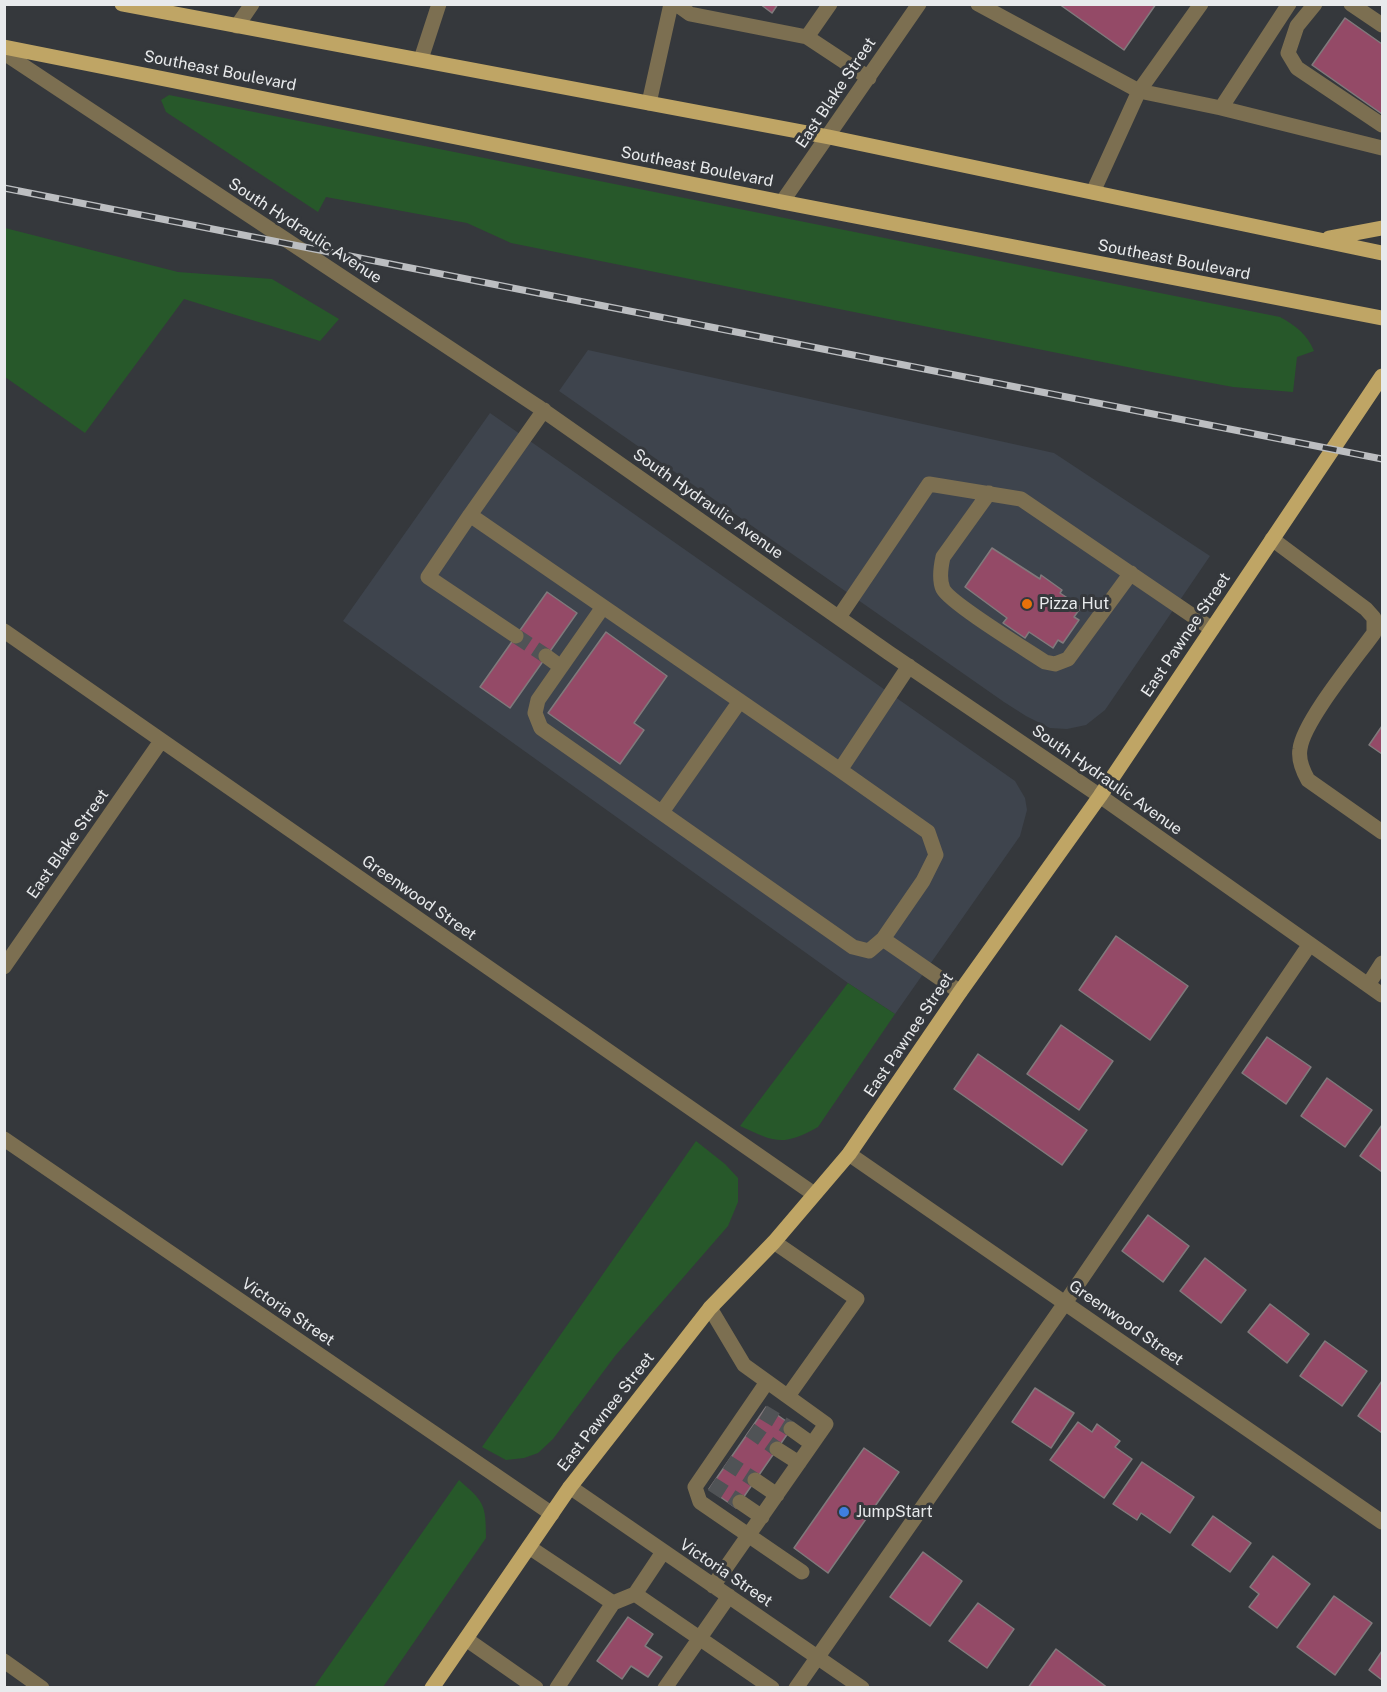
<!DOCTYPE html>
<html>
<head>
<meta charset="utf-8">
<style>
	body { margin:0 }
	#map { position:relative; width:1387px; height:1692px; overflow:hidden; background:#35383c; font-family:"Public Sans",sans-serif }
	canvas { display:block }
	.frame { position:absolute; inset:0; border:6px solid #e8eaec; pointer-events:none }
</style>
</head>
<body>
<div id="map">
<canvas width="1387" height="1692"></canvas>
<div class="frame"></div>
</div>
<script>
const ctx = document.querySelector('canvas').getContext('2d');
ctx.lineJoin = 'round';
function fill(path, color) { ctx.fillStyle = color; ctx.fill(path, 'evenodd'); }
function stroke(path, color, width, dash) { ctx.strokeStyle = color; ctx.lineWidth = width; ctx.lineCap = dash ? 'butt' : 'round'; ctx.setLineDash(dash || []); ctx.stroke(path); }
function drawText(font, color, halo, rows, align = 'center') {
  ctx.font = font + ' "Public Sans",sans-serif'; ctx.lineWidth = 6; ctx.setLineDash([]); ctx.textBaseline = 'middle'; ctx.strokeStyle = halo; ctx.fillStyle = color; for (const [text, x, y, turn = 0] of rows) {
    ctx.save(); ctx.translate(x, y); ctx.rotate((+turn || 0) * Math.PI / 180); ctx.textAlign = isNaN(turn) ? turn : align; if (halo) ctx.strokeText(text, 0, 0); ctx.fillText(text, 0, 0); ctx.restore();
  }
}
fill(new Path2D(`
	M588 350 1054 453 1210 556 1105 710 1086 725 1067 729 1050 728 1026 716 1004 702 559 391Z
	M490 413 1015 781 1025 798 1027 810 1020 836 895 1014 848 983 343 621Z`), '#3e444d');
fill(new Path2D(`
	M169 95 1280 317C1296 326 1307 334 1314 351L1297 357 1293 392 1233 387 1157 373 511 243 467 223 326 197 318 212 166 112 161 100Z
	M5 228 178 272 272 279 339 319 320 341 184 299 85 433 5 377Z
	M848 983 895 1014 818 1127C782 1147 775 1142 740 1126Z
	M696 1141 725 1164 738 1178V1202L728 1226 615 1356 553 1439 538 1453 524 1458 506 1460 482 1447Z
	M459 1480C484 1502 486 1504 486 1538L383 1687H314Z`), '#27582a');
const building = new Path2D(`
	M760 4H778L772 13Z
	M1059 4H1156L1124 50Z
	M1345 18 1382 44V114L1312 65Z
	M992 548 1040 579 1041 575 1062 590 1060 593 1081 607 1074 617 1079 620 1063 643 1058 640 1053 648 1029 632 1025 638 1003 623 1007 618 965 587Z
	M547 592 577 613 510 708 480 687Z
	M606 632 667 676 634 723 644 730 620 764 548 713Z
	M1382 726V754L1369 745Z
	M1116 936 1188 986 1150 1040 1079 990Z
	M1061 1025 1113 1061 1079 1110 1027 1074Z
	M1267 1037 1311 1067 1286 1104 1242 1073Z
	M978 1054 1087 1130 1062 1165 954 1089Z
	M1327 1078 1372 1110 1345 1147 1301 1116Z
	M1382 1125V1172L1360 1156Z
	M1148 1215 1189 1246 1163 1282 1122 1251Z
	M1205 1258 1246 1290 1221 1323 1180 1291Z
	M1270 1304 1309 1334 1287 1363 1248 1332Z
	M1325 1341 1367 1371 1342 1406 1300 1376Z
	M1382 1381V1433L1358 1416Z
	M1035 1388 1074 1413 1051 1448 1012 1422Z
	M766 1407 793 1426 736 1508 709 1489Z
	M1078 1422 1092 1432 1097 1424 1120 1441 1115 1447 1132 1459 1104 1498 1050 1460Z
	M864 1448 899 1472 828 1573 794 1548Z
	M1142 1462 1194 1497 1170 1533 1141 1513 1137 1520 1113 1504Z
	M1213 1516 1251 1543 1230 1572 1192 1545Z
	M923 1552 962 1581 930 1626 890 1597Z
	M1273 1556 1310 1584 1277 1628 1249 1607 1259 1594 1250 1587Z
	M1334 1596 1372 1623 1335 1675 1297 1647Z
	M978 1603 1014 1629 987 1668 949 1641Z
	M628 1617 653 1634 645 1646 662 1657 648 1677 631 1666 622 1679 597 1661Z
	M1056 1649 1108 1688H1028Z
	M1382 1651V1680L1369 1670Z`);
fill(building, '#944a67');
stroke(building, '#807a7c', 1.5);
stroke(new Path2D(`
	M516 636 546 656
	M763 1412 791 1429
	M750 1430 777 1449
	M727 1462 755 1480
	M712 1484 740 1502`), '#505356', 15, [15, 8]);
stroke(new Path2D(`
	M676 4 690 14 807 37 830 4
	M978 4 1139 91 1093 192
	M1201 4 1139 91 1221 108
	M1289 4 1221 108 1382 148
	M1315 4 1297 26 1288 53 1297 68 1382 125
	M1351 4 1382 25
	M237 26 252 4
	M807 37 869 78
	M4 53 537 406 889 653 1100 796 1382 995
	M421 59 439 4
	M649 103 671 4
	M782 202 919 4
	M544 410 470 515 840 770
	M989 493 943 557C941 566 939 580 943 589 950 603 1027 650 1045 662L1055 664 1068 659 1131 573
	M470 515 428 577 516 636
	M1272 539 1366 609 1374 618V633C1356 658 1303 722 1300 749 1298 760 1303 771 1308 780L1382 832
	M603 607 538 700 535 713 541 728 853 947 869 951 883 939 960 992
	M839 617 929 484 1021 499 1212 629
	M4 631 814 1194
	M546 656 561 667
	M662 812 740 701
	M883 939 923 881 936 855 928 832 840 770 909 666
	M4 967 161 741
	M1368 985 1382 963
	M4 1139 552 1514
	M849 1154 1382 1522
	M774 1242 857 1299 788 1396
	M710 1308 744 1365 826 1424 713 1586
	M767 1382 695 1487 700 1502 802 1572
	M791 1429 812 1444
	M777 1449 799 1463
	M755 1480 777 1495
	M570 1487 862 1688
	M740 1502 762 1517
	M529 1547 613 1603 557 1688
	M635 1594 663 1552
	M613 1603 635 1594 772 1688
	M466 1639 536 1688
	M4 1661 42 1688
	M665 1688 729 1596
	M796 1688 1065 1303 1310 944`), '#7c6f51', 15);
stroke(new Path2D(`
	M122 4 829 137 1382 253
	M4 47 782 202 1382 318
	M1329 238 1382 228
	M432 1688 570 1487 710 1308 774 1242 849 1154 960 992 1100 796 1382 376`), '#bfa565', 15);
const rail = new Path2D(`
	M4 188 1382 459`);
stroke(rail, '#bcbec1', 7);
stroke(rail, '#35383c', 4.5, [14]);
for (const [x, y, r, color] of [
	[1027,604,6,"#e8710a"],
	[844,1512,6,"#3f7fe0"]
]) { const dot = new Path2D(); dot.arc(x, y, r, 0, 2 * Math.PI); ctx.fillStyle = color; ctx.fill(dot); stroke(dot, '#35383c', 2); }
drawText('16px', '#e8eaec', '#35383c', [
	["Southeast Boulevard",220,71,11],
	["East Blake Street",836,93,-56],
	["Southeast Boulevard",697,167,11],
	["South Hydraulic Avenue",305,231,33],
	["Southeast Boulevard",1174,260,11],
	["South Hydraulic Avenue",708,504,35],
	["East Pawnee Street",1186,635,-56],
	["South Hydraulic Avenue",1107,780,35],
	["East Blake Street",68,844,-55],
	["Greenwood Street",419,898,35],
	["East Pawnee Street",909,1035,-56],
	["Victoria Street",288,1312,34],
	["Greenwood Street",1126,1323,35],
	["East Pawnee Street",606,1412,-52],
	["Victoria Street",726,1573,34]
]);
drawText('16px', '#e8eaec', '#35383c', [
	["Pizza Hut",1039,604],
	["JumpStart",856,1512]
], 'left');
</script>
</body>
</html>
